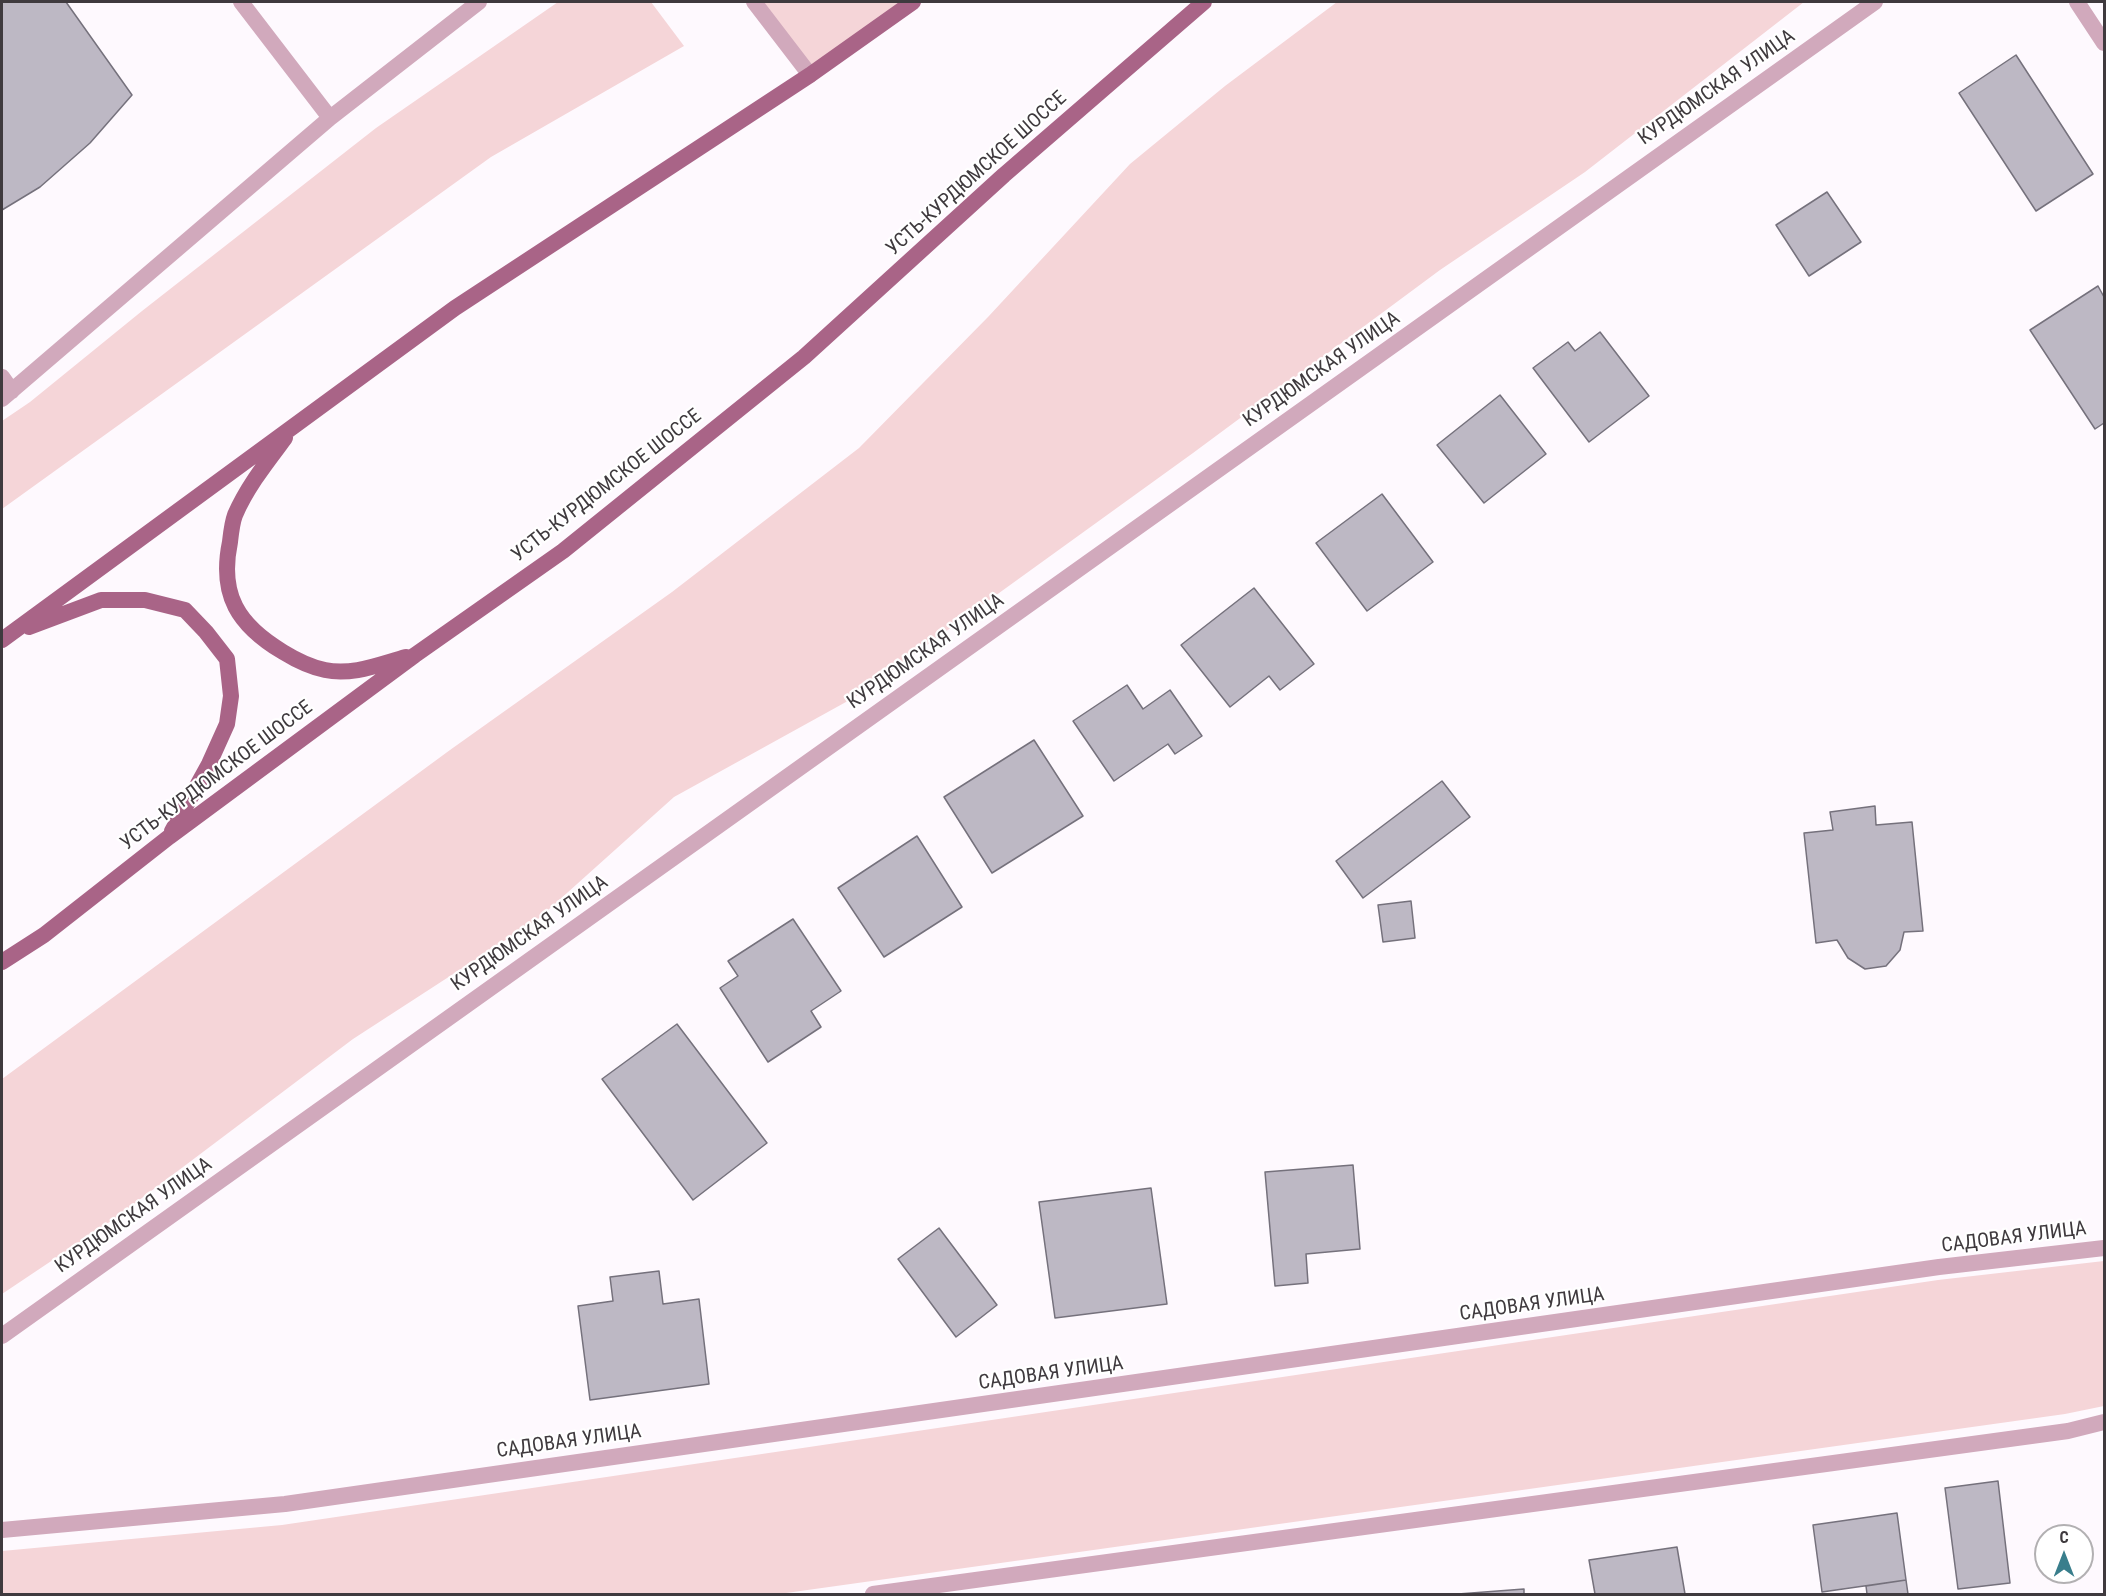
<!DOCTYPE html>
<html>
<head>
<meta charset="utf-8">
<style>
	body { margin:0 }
	#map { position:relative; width:2106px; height:1596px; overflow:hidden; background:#fef9fe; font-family:"Roboto Condensed",sans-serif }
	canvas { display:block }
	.frame { position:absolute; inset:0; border:3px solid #3f3a3e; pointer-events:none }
	.north { position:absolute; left:2034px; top:1524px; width:60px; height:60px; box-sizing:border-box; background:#fff; border:2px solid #b2b0b2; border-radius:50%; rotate:0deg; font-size:16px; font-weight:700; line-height:24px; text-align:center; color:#3f3a3e }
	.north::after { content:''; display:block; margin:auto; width:21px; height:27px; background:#397e8c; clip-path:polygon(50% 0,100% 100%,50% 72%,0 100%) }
</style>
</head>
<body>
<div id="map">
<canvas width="2106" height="1596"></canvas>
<div class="frame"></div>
<div class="north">С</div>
</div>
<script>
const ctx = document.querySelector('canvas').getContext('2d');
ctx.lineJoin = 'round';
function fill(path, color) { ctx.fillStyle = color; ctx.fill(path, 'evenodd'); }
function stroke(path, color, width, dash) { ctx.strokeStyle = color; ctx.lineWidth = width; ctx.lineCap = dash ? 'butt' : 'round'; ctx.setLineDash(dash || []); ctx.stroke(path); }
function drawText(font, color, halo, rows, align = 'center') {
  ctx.font = font + ' "Roboto Condensed",sans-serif'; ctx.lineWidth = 4.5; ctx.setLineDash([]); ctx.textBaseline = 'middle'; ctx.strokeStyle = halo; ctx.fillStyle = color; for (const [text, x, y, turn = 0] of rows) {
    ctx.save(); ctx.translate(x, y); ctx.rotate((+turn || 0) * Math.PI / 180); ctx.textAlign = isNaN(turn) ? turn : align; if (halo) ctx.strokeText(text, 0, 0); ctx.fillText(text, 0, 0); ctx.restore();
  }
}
fill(new Path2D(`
	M558 2H651L684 46 491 157 2 509V421L30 402 142 311 376 128Z
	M754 2H918L810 75Z
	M1337 2H1804L1585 172 1440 270 1193 453 855 697 674 797 538 919 353 1039 114 1219 2 1294V1079L450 750 672 592 859 448 988 317 1130 164 1225 86Z
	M2104 1261V1406L2065 1414 779 1594H2V1551L282 1525 1938 1280Z`), '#f5d5d8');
const building = new Path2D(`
	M2 2H66L132 95 90 143 40 187 2 210Z
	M2016 55 2093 174 2036 211 1959 93Z
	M1827 192 1861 242 1809 276 1776 225Z
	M2098 286 2104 297V423L2095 429 2030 330Z
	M1600 332 1649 396 1589 442 1533 368 1568 342 1575 351Z
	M1500 395 1546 454 1484 503 1437 445Z
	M1382 494 1433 562 1367 611 1316 543Z
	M1254 588 1314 664 1280 690 1269 676 1230 707 1181 645Z
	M1127 685 1143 709 1170 690 1202 736 1175 754 1168 744 1114 781 1073 721Z
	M1034 740 1083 816 992 873 944 797Z
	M1442 781 1470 817 1363 898 1336 861Z
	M1875 806 1876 825 1912 822 1923 931 1904 932 1900 950 1886 966 1865 969 1848 958 1837 940 1816 943 1804 833 1833 830 1830 812Z
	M917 836 962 907 884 957 838 888Z
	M1411 901 1415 938 1383 942 1378 905Z
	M793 919 841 991 811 1011 821 1027 768 1062 720 988 738 976 728 961Z
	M677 1024 767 1143 693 1200 602 1079Z
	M1353 1165 1360 1249 1306 1254 1308 1283 1275 1286 1265 1172Z
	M1151 1188 1167 1304 1055 1318 1039 1202Z
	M939 1228 997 1305 956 1337 898 1259Z
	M659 1271 663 1304 699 1299 709 1384 590 1400 578 1306 613 1301 610 1277Z
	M1998 1481 2010 1583 1958 1589 1945 1488Z
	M1897 1513 1906 1580 1822 1592 1813 1525Z
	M1677 1547 1685 1594H1595L1589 1560Z
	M1906 1580 1908 1594H1867L1866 1586Z
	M1524 1589V1594H1458Z`);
fill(building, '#bdb8c4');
stroke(building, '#75717c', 1.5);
stroke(new Path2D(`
	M241 2 330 118
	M754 2 810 75
	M2 377 12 391
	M2 399 330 118 479 2`), '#d1a9bc', 16);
stroke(new Path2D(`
	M2077 2 2104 43
	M2 1336 1875 2
	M2 1530 285 1504 1939 1267 2104 1248
	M873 1594 2068 1431 2104 1422`), '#d1a9bc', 16);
stroke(new Path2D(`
	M285 438C267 462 247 487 235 515 232 523 231 533 230 542 219 595 238 625 283 652 296 660 310 667 325 670 352 676 380 664 406 657
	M29 627 101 600H145L185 610 206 632 227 659 231 696 227 724 209 764 172 831
	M2 640 455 308 810 75 913 2
	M2 962 44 935 169 837 415 655 563 551 804 357 1004 175 1204 2`), '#a96487', 16);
drawText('20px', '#3f3a3e', '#fff', [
	["КУРДЮМСКАЯ УЛИЦА",1717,88,-35],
	["УСТЬ-КУРДЮМСКОЕ ШОССЕ",977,174,-42],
	["КУРДЮМСКАЯ УЛИЦА",1322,370,-35],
	["УСТЬ-КУРДЮМСКОЕ ШОССЕ",607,486,-38],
	["КУРДЮМСКАЯ УЛИЦА",926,652,-35],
	["УСТЬ-КУРДЮМСКОЕ ШОССЕ",217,776,-37],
	["КУРДЮМСКАЯ УЛИЦА",530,934,-35],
	["КУРДЮМСКАЯ УЛИЦА",134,1216,-35],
	["САДОВАЯ УЛИЦА",2014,1238,-7],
	["САДОВАЯ УЛИЦА",1532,1305,-8],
	["САДОВАЯ УЛИЦА",1051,1374,-8],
	["САДОВАЯ УЛИЦА",569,1442,-8]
]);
</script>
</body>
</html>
